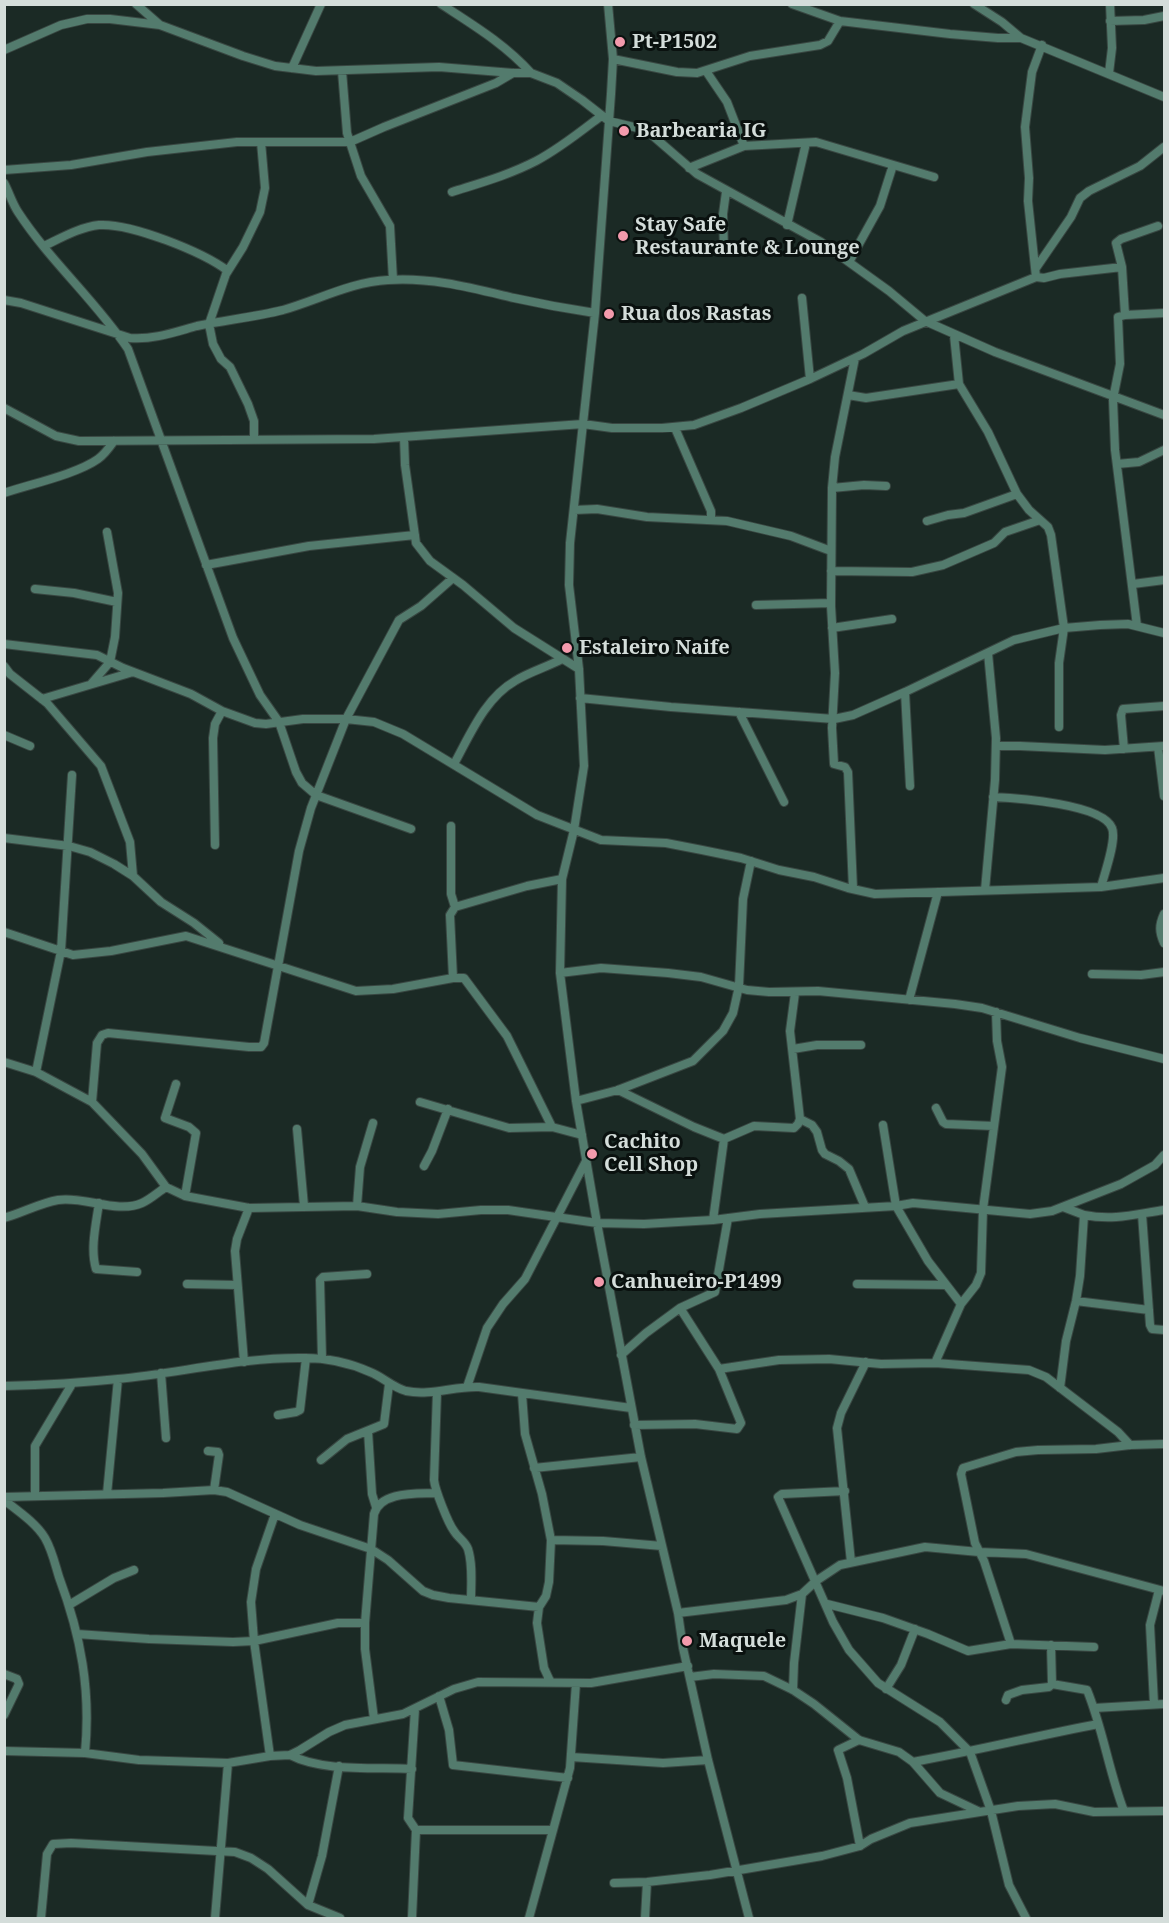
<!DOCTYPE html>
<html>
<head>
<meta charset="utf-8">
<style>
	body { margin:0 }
	#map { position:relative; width:1169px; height:1923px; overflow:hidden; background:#1b2a25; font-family:"Noto Serif",serif }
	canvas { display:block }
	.frame { position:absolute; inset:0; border:6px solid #d4ddda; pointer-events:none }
</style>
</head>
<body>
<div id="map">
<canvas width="1169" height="1923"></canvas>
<div class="frame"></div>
</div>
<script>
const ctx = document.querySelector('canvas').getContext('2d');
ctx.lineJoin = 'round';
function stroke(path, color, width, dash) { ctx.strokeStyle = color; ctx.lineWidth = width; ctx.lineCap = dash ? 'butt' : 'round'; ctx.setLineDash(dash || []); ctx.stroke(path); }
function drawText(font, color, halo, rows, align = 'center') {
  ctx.font = font + ' "Noto Serif",serif'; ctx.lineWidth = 6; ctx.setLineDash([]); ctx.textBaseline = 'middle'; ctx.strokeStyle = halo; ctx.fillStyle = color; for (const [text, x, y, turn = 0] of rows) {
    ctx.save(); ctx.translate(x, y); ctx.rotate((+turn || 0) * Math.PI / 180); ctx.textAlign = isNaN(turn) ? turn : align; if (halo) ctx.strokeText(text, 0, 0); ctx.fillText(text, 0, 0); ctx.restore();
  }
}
const minor = new Path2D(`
	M136 4 160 25
	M441 4C473 25 505 44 531 73
	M608 4 613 59 611 94 595 313 570 543 569 585 579 669 584 766 574 830 562 879 560 973 576 1101 597 1223 641 1457 678 1613 683 1648 708 1760 749 1918
	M792 4 840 21 950 34 998 38H1021
	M974 4 1002 22 1021 38 1164 97
	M1110 21 1144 20 1164 16
	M1042 45 1032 72 1025 127 1029 178 1028 201 1036 277 1044 278 1060 274 1122 267 1125 315 1164 313
	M4 50 61 25 87 19H110L160 25 243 56 275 66 316 71 439 67 513 73H531L557 83 582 100 609 121 646 130 697 174 821 242 889 291 925 321 995 352 1164 415
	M613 59 677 72 697 73 750 56 820 45 828 41 840 21
	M292 68 321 4
	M342 71 347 133 361 176 390 226 393 280
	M706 71 727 102 744 146
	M1109 73 1112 48 1110 4
	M689 168 744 146 816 142 934 177
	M4 170 71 165 147 152 237 142H350L384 127 496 83 513 73
	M4 183C9 192 12 203 18 212 50 261 95 300 128 349L233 638 260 695 279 722 296 772 302 783 316 795 411 829
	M452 192C480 183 509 175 536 161 559 149 580 132 601 116
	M787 225 806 143
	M44 246C61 238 80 227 99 225 131 223 203 252 228 271
	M724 251 723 214 726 192
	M849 262 880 206 893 165
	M1122 267 1116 243 1121 239 1158 226
	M1036 268 1071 217 1080 198 1089 191 1140 166 1164 147
	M802 298 810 379
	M4 300 21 303 130 338C153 340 175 332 197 326 226 320 255 317 283 310 318 300 351 282 388 280 432 277 472 288 514 298 541 304 568 309 595 313
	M1125 315 1118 317 1120 364 1113 399 1115 450 1137 626
	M954 335 959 384 988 432 1017 494 1029 510 1048 527 1051 535 1064 628 1059 663V727
	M848 395 866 398 959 384
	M4 408 56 436 79 441 374 439 583 424 612 428H662L694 425 741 408 810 379 863 354 903 331 1036 277
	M675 428 711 511V519
	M404 437 405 465 416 543 430 561 463 585 514 628 579 669
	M254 440V421L248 404 230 367 221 359 213 344 209 324 226 274 243 247 260 212 265 188 261 142
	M1117 464 1139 462 1164 450
	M832 488 864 485 886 486
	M4 493C31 484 77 474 98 459 105 454 109 448 114 441
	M574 510 597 509 647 517 727 521 791 536 831 551
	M927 521 948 515 964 513 1017 494
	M206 565 309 546 415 535
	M831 571 912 572 943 565 994 543 1005 532 1040 520
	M1133 584 1164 580
	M35 589 74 593 117 602
	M756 605 831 603
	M832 628 892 619
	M4 644 97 655 123 668 191 694 222 711 255 723 266 724 303 719H346L374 722 403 734 537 815 601 840 666 843 702 850 741 858 779 870 814 877 848 888 875 894 1101 887 1164 878
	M4 666 10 674 47 703 101 766 130 842 133 876
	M91 684 110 662 115 637 118 593 107 532
	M905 692 910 786
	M580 698 671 707 834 719 853 715 905 692 1014 640 1064 628 1100 625 1128 624 1164 633
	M42 699 133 672
	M739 712 784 802
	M4 735 30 746
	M996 746H1020L1105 750 1164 746
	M1158 747 1164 796
	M1124 749 1121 715 1123 709 1164 706
	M454 764C470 735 485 698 515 681 529 672 547 667 562 659
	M993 797C1017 798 1103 804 1112 828 1117 840 1104 875 1101 887
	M451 826V894L455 907
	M4 838 69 846 90 852 114 864 133 876 161 902 194 923 219 943
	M215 845 213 738 215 724 222 711
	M853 889 848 772 845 767 834 764 832 728 835 673 831 606 832 488 835 457 855 358
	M985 890 995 780 996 738 988 653
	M1164 914C1159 925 1159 932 1164 943
	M4 932 73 955 111 951 186 936 356 991 393 989 453 978H464L507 1036 552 1127
	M560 973 601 968 668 973 701 977 747 990 769 992 818 991 955 1004 982 1008 1080 1038 1164 1059
	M1092 974 1141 975 1164 972
	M453 978 450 915 455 907 527 886 562 879
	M909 1000 938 892
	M793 1049 817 1045H861
	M4 1062 36 1072 92 1102 142 1154 166 1187 185 1196 249 1208 357 1206 397 1212 438 1214 481 1210H508L597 1223 644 1224 713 1220 760 1214 896 1206 913 1203 1030 1214 1052 1211 1121 1184 1155 1165 1164 1155
	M36 1072 61 951 72 775
	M176 1084 165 1118 189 1127 196 1133 185 1196
	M618 1090 694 1127 724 1139 754 1126 794 1128 798 1124 800 1119 790 1031 795 993
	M576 1101 618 1090 693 1061 723 1031 733 1013 739 986 743 899 751 861
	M92 1102 97 1043 102 1035 108 1033 249 1047H261L264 1043 299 851 311 808 346 719 399 620 421 606 453 578
	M420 1102 509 1128 552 1127 582 1135
	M936 1108 943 1122 946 1124 994 1126
	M800 1119 812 1125 817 1132 822 1150 825 1154 839 1161 849 1169 865 1207
	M883 1125 896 1206 928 1261 961 1304
	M297 1129 304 1206
	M424 1166 432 1151 448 1109
	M99 1203C96 1224 90 1249 96 1269L137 1272
	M357 1206 360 1167 373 1123
	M1142 1214 1150 1325 1152 1329 1164 1330
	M1084 1215C1114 1221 1136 1214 1164 1210
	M4 1218C22 1213 40 1203 58 1200 85 1196 117 1214 142 1203 151 1199 158 1192 166 1187
	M713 1220 724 1139
	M187 1284 237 1285
	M857 1284 946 1285
	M1076 1301 1149 1310
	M621 1355 646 1333 680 1308 715 1292 728 1218
	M322 1359 320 1280 323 1277 367 1274
	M244 1362 235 1251 237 1239 249 1208
	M935 1363 961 1304 976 1285 981 1273 983 1209 1002 1067 997 1041 996 1012
	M719 1369 779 1360 829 1359 881 1364 935 1363 1029 1370 1046 1377 1118 1432 1130 1445
	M161 1373 166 1438
	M4 1386C43 1385 80 1383 118 1379 180 1373 242 1357 304 1358 326 1358 350 1363 370 1372 383 1377 392 1387 406 1391 431 1396 454 1386 479 1387L631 1408
	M467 1387 487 1328 503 1304 525 1279 586 1161
	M1060 1388 1066 1341 1076 1301 1080 1276 1084 1215 1063 1207
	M437 1392 434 1480C435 1490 448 1523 454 1531 458 1538 465 1541 468 1549 473 1565 471 1584 471 1600
	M522 1394 525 1434 542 1494 551 1540 549 1582 546 1596 539 1607 537 1623 544 1668 550 1681
	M278 1415 296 1412 300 1410 306 1358
	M634 1425 695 1424 737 1429 741 1423 719 1369 680 1308
	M368 1431 372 1494 376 1507
	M208 1451 218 1452 219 1455 214 1490
	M321 1460 347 1439 384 1424 389 1384
	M534 1468 641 1457
	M845 1491 782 1494 778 1497 833 1622 849 1650 878 1683 940 1722 970 1752 991 1811 1009 1885 1026 1918
	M107 1494 118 1379
	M35 1495V1446L72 1384
	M4 1497 163 1493 214 1490 227 1492 300 1525 371 1549 388 1560 423 1591 433 1595 449 1598 539 1607
	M4 1500C18 1511 36 1523 45 1538 52 1550 55 1564 59 1577 81 1636 91 1690 85 1753
	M551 1540 603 1541 662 1546
	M851 1562 837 1428 841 1413 866 1362
	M827 1604 883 1618 928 1634 968 1651 1011 1644 1094 1647
	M69 1605 114 1578 134 1570
	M678 1613 786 1600 802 1594 816 1581 840 1565 925 1547 979 1552 1026 1554 1164 1591
	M77 1634 149 1639 233 1642 254 1641 338 1623H365
	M1011 1644 984 1561 975 1543 961 1474 963 1468 1016 1452 1038 1450 1096 1449 1130 1445 1164 1444
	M1051 1645 1052 1684
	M4 1674 17 1679 19 1684 4 1715
	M690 1677 714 1674 764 1676 793 1690 814 1704 859 1740 899 1752 913 1762 940 1793 978 1811
	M886 1689 901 1665 915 1629
	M793 1690 794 1663 802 1594
	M439 1696 449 1730 453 1765 568 1778
	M1006 1700 1008 1695 1022 1690 1049 1687 1052 1684 1087 1690C1103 1729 1109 1772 1124 1811
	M1154 1704 1150 1625 1159 1590
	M1094 1708 1164 1704
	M374 1719 365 1649V1623L374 1514C381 1491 416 1494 436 1493
	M859 1740 838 1750 847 1778 860 1846
	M4 1751 85 1753 139 1760 228 1763 270 1756 290 1755 300 1750 329 1732 345 1725 403 1714 454 1689 478 1682 591 1683 688 1666
	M290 1755C323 1772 375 1767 412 1769
	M270 1756 254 1641 251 1602 256 1569 275 1514
	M571 1757 663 1763 708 1760
	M913 1762C975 1751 1036 1736 1098 1724
	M416 1830H552
	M614 1883 647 1882 710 1875 822 1856 860 1846 871 1839 910 1823 1018 1806 1055 1804 1094 1812 1164 1811
	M308 1905 322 1856 339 1766
	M41 1918 47 1854 53 1844 71 1843 235 1852 251 1858 268 1869 308 1905 340 1918
	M215 1918 228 1763
	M412 1918 416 1830 408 1818 415 1709
	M529 1918 570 1768 576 1683
	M645 1918 647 1882`);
stroke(minor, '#394742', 10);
stroke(minor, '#537b6d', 8);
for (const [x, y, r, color] of [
	[620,42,6,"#f39aac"],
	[624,131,6,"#f39aac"],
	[623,236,6,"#f39aac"],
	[609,314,6,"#f39aac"],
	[567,648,6,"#f39aac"],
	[592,1154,6,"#f39aac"],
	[599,1282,6,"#f39aac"],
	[687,1641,6,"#f39aac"]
]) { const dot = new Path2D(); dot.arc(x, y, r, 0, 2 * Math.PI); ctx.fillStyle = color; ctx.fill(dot); stroke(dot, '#0a110f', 2); }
drawText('bold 20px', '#d4ddda', '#0a110f', [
	["Pt-P1502",632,42],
	["Barbearia IG",636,131],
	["Stay Safe",635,225],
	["Restaurante & Lounge",635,248],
	["Rua dos Rastas",621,314],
	["Estaleiro Naife",579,648],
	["Cachito",604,1142],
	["Cell Shop",604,1165],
	["Canhueiro-P1499",611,1282],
	["Maquele",699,1641]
], 'left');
</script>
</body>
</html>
